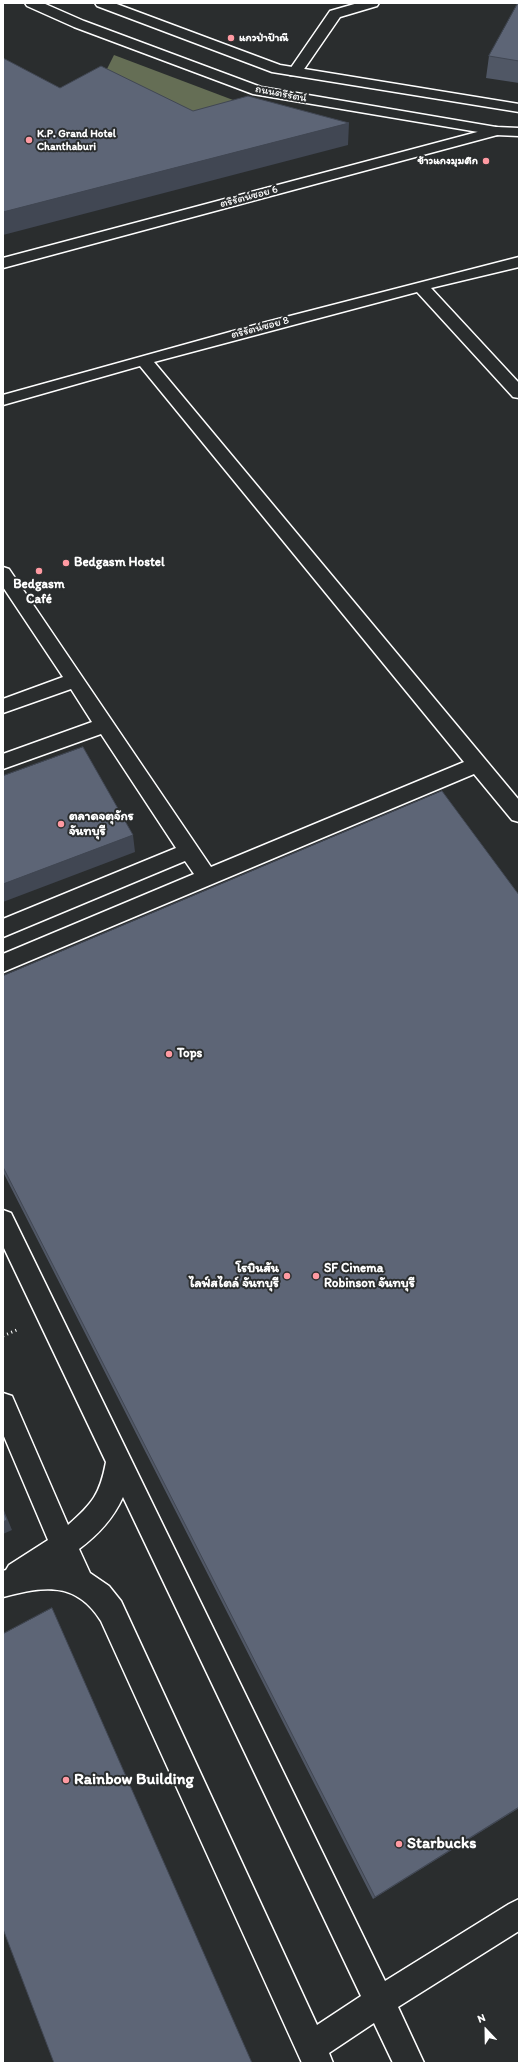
<!DOCTYPE html>
<html>
<head>
<meta charset="utf-8">
<style>
	body { margin:0 }
	#map { position:relative; width:522px; height:2066px; overflow:hidden; background:#2a2d2e; font-family:Itim,sans-serif }
	canvas { display:block }
	.frame { position:absolute; inset:0; border:4px solid #fff; pointer-events:none }
	.north { position:absolute; left:466px; top:2010px; width:40px; height:40px; -webkit-text-stroke:3px #2a2d2e; paint-order:stroke; rotate:338deg; font-size:11px; font-weight:700; line-height:16px; text-align:center; color:#fff }
	.north::after { content:''; display:block; margin:auto; width:14px; height:18px; background:#fff; clip-path:polygon(50% 0,100% 100%,50% 72%,0 100%) }
</style>
</head>
<body>
<div id="map">
<canvas width="522" height="2066"></canvas>
<div class="frame"></div>
<div class="north">N</div>
</div>
<script>
const ctx = document.querySelector('canvas').getContext('2d');
ctx.lineJoin = 'round';
function fill(path, color) { ctx.fillStyle = color; ctx.fill(path, 'evenodd'); }
function stroke(path, color, width, dash) { ctx.strokeStyle = color; ctx.lineWidth = width; ctx.lineCap = dash ? 'butt' : 'round'; ctx.setLineDash(dash || []); ctx.stroke(path); }
function drawText(font, color, halo, rows, align = 'center') {
  ctx.font = font + ' Itim,"Playpen Sans Thai",sans-serif'; ctx.lineWidth = 4; ctx.setLineDash([]); ctx.textBaseline = 'middle'; ctx.strokeStyle = halo; ctx.fillStyle = color; for (const [text, x, y, turn = 0] of rows) {
    ctx.save(); ctx.translate(x, y); ctx.rotate((+turn || 0) * Math.PI / 180); ctx.textAlign = isNaN(turn) ? turn : align; if (halo) ctx.strokeText(text, 0, 0); ctx.fillText(text, 0, 0); ctx.restore();
  }
}
fill(new Path2D(`
	M114 55 241 103 172 119 99 85Z`), '#656e55');
const minor = new Path2D(`
	M358 3H379L377 6 340 17 300 75H290L288 72 330 11Z
	M496 127 501 128 503 131 501 134 3 268V258Z
	M519 257V267L431 288 519 383V398L513 397 417 292 154 362 519 800V822L512 820 474 774 3 972V954L194 874 185 861 3 937V919L176 848 101 734 3 769V754L92 722 71 689 3 713V699L63 677 3 587V567L9 569 211 867 464 762 140 366 3 405V395L255 325Z
	M3 1210 11 1213 385 1981 509 1904 519 1899V1931L398 2007 424 2063H393L374 2023 329 2053 333 2063H302L101 1621C76 1581 44 1586 3 1597V1571L6 1570 9 1565 48 1540 3 1434V1393L12 1396 68 1525C93 1503 100 1494 106 1462L3 1246ZM123 1497 361 1996 317 2025 121 1601 109 1586 90 1573 79 1549C98 1535 113 1519 123 1497Z`);
const major = new Path2D(`
	M25 3H43L84 21 261 87 496 127 519 128V136L496 135 253 94 74 27 27 6Z
	M95 3H114L280 65 519 104V112L272 72 97 6Z`);
stroke(minor, '#fff', 3);
stroke(major, '#fff', 3);
stroke(new Path2D(`
	M3 1336 19 1329`), '#fff', 3, [1, 3.5]);
fill(minor, '#2a2d2e');
fill(major, '#2a2d2e');
fill(new Path2D(`
	M519 3V83L486 78 489 56Z
	M519 895V1808L373 1899 3 1172V976Z`), '#505765');
fill(new Path2D(`
	M349 123 348 145 3 235V212Z
	M133 835 135 852 3 902V884Z
	M3 1508 12 1530 3 1534Z
	M52 1608 56 1617 252 2063Z
	M519 1807V1808L373 1899 375 1897Z`), '#414753');
const building = new Path2D(`
	M518 3H519V61L489 56Z
	M3 58 60 88 101 66 193 111 248 96 349 123 3 212Z
	M83 747 133 835 3 884V776Z
	M442 791 519 895V1807L375 1897 3 1167V976Z
	M3 1510 7 1520 3 1522Z
	M52 1608 252 2063H54L3 1929V1634Z`);
fill(building, '#5d6576');
stroke(building, '#414753', 1);
for (const [x, y, r, color] of [
	[231,38,4,"#ff9aa2"],
	[29,140,4,"#ff9aa2"],
	[486,161,4,"#ff9aa2"],
	[66,563,4,"#ff9aa2"],
	[39,571,4,"#ff9aa2"],
	[61,824,4,"#ff9aa2"],
	[169,1054,4,"#ff9aa2"],
	[287,1276,4,"#ff9aa2"],
	[316,1276,4,"#ff9aa2"],
	[66,1780,4,"#ff9aa2"],
	[399,1844,4,"#ff9aa2"]
]) { const dot = new Path2D(); dot.arc(x, y, r, 0, 2 * Math.PI); ctx.fillStyle = color; ctx.fill(dot); stroke(dot, '#2a2d2e', 1.5); }
drawText('bold 11px', '#fff', '#2a2d2e', [
	["แกวป่าป้าณี",239,38],
	["K.P. Grand Hotel",37,134],
	["Chanthaburi",37,147],
	["ข้าวแกงมุมตึก",478,161,"right"]
], 'left');
drawText('11px', '#fff', '#2a2d2e', [
	["ถนนตรีรัตน์",281,94,11],
	["ตรีรัตน์ซอย 6",249,197,-15],
	["ตรีรัตน์ซอย 8",260,328,-15]
]);
drawText('bold 13px', '#fff', '#2a2d2e', [
	["Bedgasm Hostel",74,563],
	["Bedgasm",39,585,"center"],
	["Café",39,600,"center"],
	["ตลาดจตุจักร",69,817],
	["จันทบุรี",69,832],
	["Tops",177,1054],
	["โรบินสัน",279,1269,"right"],
	["ไลฟ์สไตล์ จันทบุรี",279,1284,"right"],
	["SF Cinema",324,1269],
	["Robinson จันทบุรี",324,1284]
], 'left');
drawText('bold 16px', '#fff', '#2a2d2e', [
	["Rainbow Building",74,1780],
	["Starbucks",407,1844]
], 'left');
</script>
</body>
</html>
